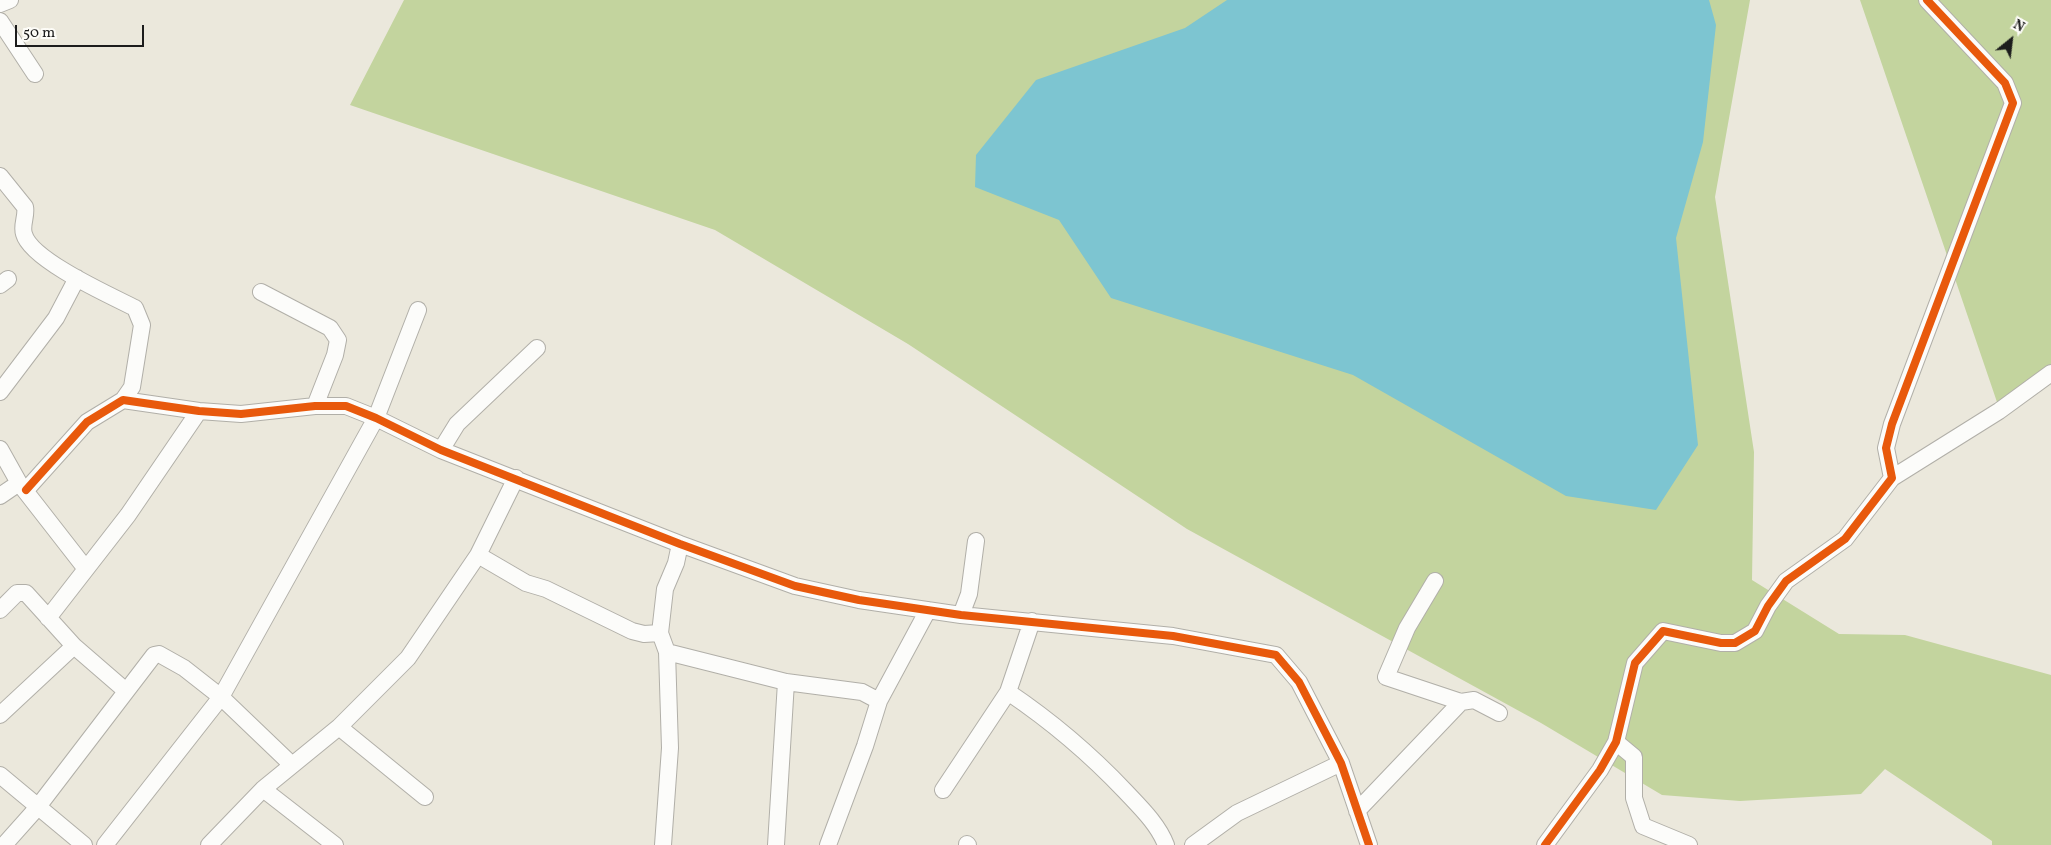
<!DOCTYPE html>
<html>
<head>
<meta charset="utf-8">
<style>
	body { margin:0 }
	#map { position:relative; width:2051px; height:845px; overflow:hidden; background:#ebe8dc; font-family:Vollkorn,serif }
	canvas { display:block }
	.north { position:absolute; left:1986px; top:15px; width:50px; height:50px; -webkit-text-stroke:4px #fdfcf7; paint-order:stroke; rotate:29deg; font-size:14px; font-weight:700; line-height:20px; text-align:center; color:#1c1c1c }
	.north::after { content:''; display:block; margin:auto; width:18px; height:22px; background:#1c1c1c; clip-path:polygon(50% 0,100% 100%,50% 72%,0 100%) }
	.scale { position:absolute; left:15px; top:25px; width:129px; height:22px; box-sizing:border-box; border:2px solid #1c1c1c; border-top:0; padding-left:6px; font-size:15px; line-height:18px; white-space:nowrap; color:#1c1c1c; -webkit-text-stroke:4px #fdfcf7; paint-order:stroke }
</style>
</head>
<body>
<div id="map">
<canvas width="2051" height="845"></canvas>
<div class="north">N</div>
<div class="scale">50 m</div>
</div>
<script>
const ctx = document.querySelector('canvas').getContext('2d');
ctx.lineJoin = 'round';
function fill(path, color) { ctx.fillStyle = color; ctx.fill(path, 'evenodd'); }
function stroke(path, color, width, dash) { ctx.strokeStyle = color; ctx.lineWidth = width; ctx.lineCap = dash ? 'butt' : 'round'; ctx.setLineDash(dash || []); ctx.stroke(path); }
fill(new Path2D(`
	M404 0H1750L1715 197 1754 452 1752 580 1839 634 1905 635 2051 675V845H1992V841L1885 769 1861 794 1740 801 1662 795 1541 723 1187 529 908 344 715 230 350 105Z
	M1860 0H2051V384L1998 405Z`), '#c3d49e');
fill(new Path2D(`
	M1227 0H1709L1716 25 1703 142 1676 238 1698 445 1656 510 1566 496 1353 375 1111 298 1059 220 975 187 976 155 1036 80 1185 28Z`), '#7dc5d1');
const street = new Path2D(`
	M0 4 10 0
	M0 21 35 74
	M0 176 25 207C27 216 21 225 24 234 31 260 109 295 135 308L142 325 132 387 123 400
	M0 285 8 279
	M261 292 330 328 338 340 335 355 315 406
	M0 392 56 318 77 278
	M0 449 19 483 86 569
	M441 450 457 424 537 348
	M1892 478 1999 411 2051 373
	M26 490 87 422 123 400 199 411 241 414 315 406H346L376 418 441 450 680 544 795 586 859 600 961 615 1173 636 1276 655 1299 682 1341 763 1369 845
	M0 496 19 483
	M478 555 526 583 546 589 632 631 644 634 660 633
	M1435 581 1407 628 1386 677 1461 702 1474 700 1499 713
	M0 610 17 593H26L74 646 126 691
	M961 615 969 594 976 541
	M48 618 128 515 199 411
	M667 652 786 682 862 692 879 701 865 746 828 845
	M1008 692C1051 721 1089 753 1125 791 1140 807 1158 824 1166 845
	M879 701 928 610
	M0 715 74 646
	M339 727 425 797
	M1616 742 1634 757V798L1643 826 1689 845
	M0 775 84 845
	M263 789 335 845
	M943 790 1008 692 1032 621
	M1357 811 1461 702
	M967 844 968 845
	M4 845 37 808 154 655 159 654 184 668 221 697 291 764
	M105 845 221 697 376 418 418 310
	M209 845 263 789 339 727 408 658 478 555 516 478
	M663 845 670 748 667 652 660 633 665 589 676 563 680 544
	M776 845 786 682
	M1193 845 1237 813 1341 763
	M1545 845 1600 770 1616 742 1635 663 1663 631 1721 643H1735L1755 631 1768 606 1786 581 1845 539 1892 478 1886 448 1892 424 2013 103 2005 83 1927 0`);
stroke(street, '#b1afa8', 18);
stroke(street, '#fcfcfa', 16);
stroke(new Path2D(`
	M26 490 87 422 123 400 199 411 241 414 315 406H346L376 418 441 450 680 544 795 586 859 600 961 615 1173 636 1276 655 1299 682 1341 763 1369 845
	M1545 845 1600 770 1616 742 1635 663 1663 631 1721 643H1735L1755 631 1768 606 1786 581 1845 539 1892 478 1886 448 1892 424 2013 103 2005 83 1927 0`), '#e8590c', 8);
</script>
</body>
</html>
